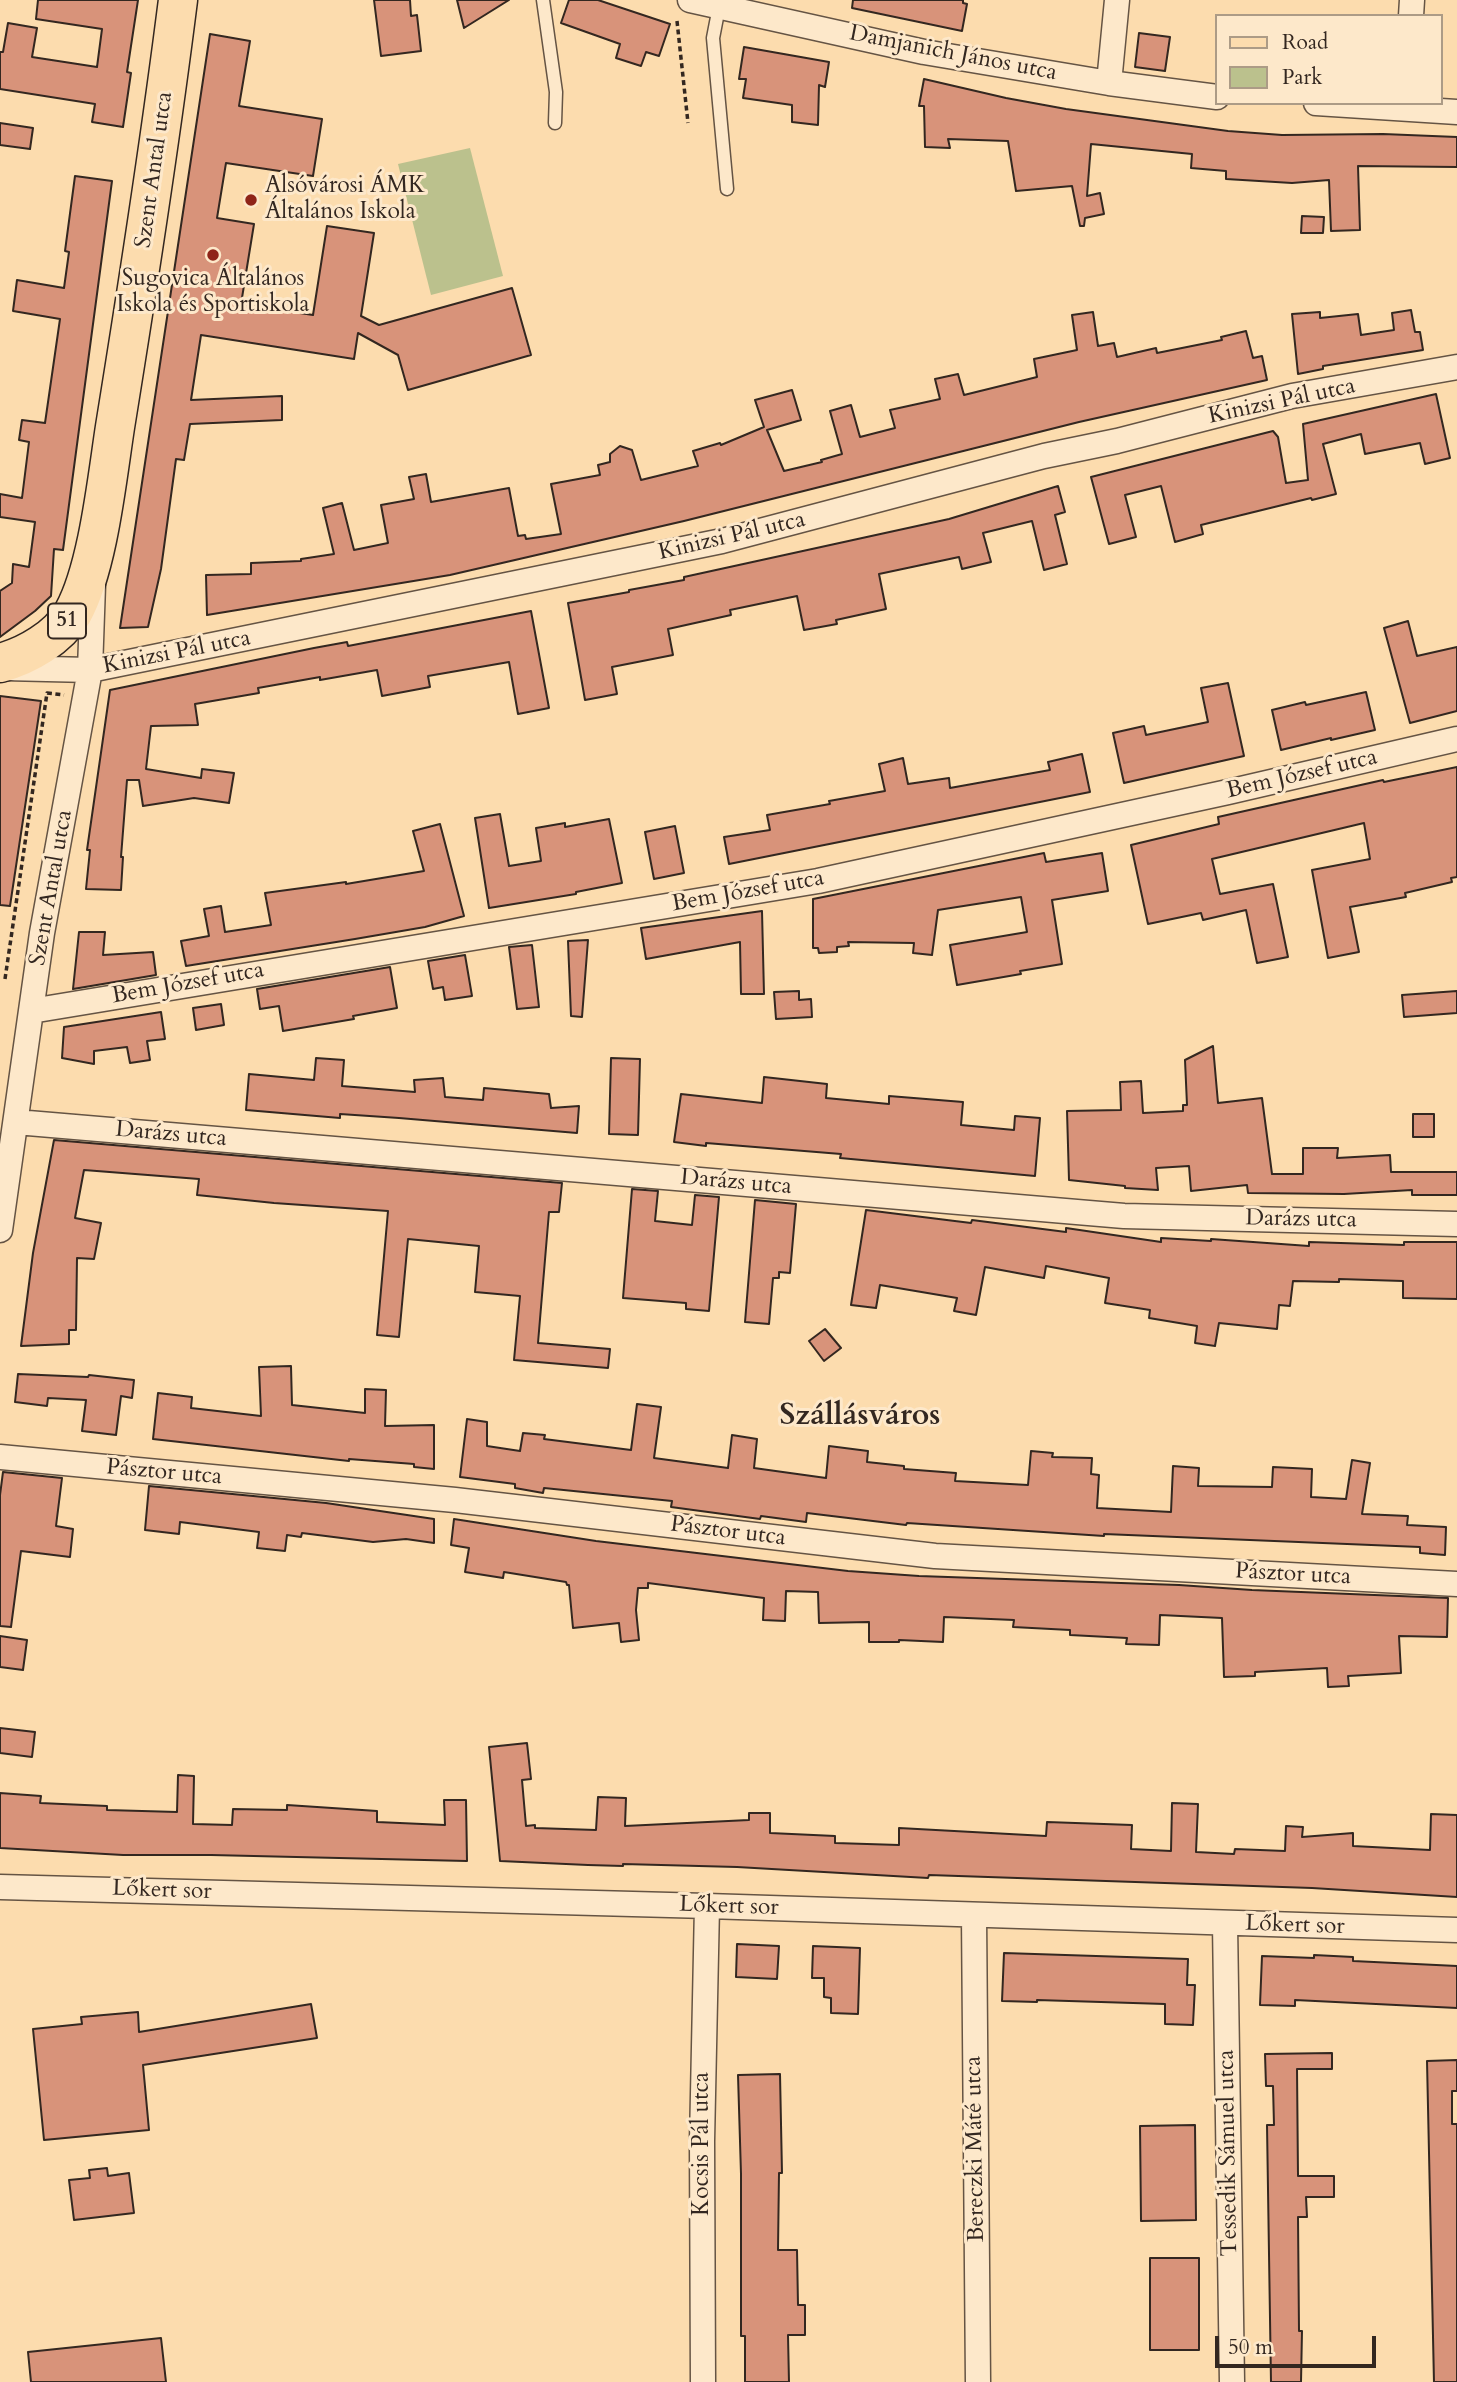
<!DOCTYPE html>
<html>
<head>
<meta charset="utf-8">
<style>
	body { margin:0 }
	#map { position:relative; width:1457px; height:2382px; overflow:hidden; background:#fcdcae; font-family:Cardo,serif }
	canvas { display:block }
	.legend { position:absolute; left:1215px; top:14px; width:228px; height:91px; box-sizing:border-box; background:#fde8ca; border:2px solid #ac9b86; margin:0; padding:9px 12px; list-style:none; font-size:21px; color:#332720 }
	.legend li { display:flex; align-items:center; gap:14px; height:35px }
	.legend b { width:35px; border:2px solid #ac9b86 }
	.scale { position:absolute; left:1215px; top:2336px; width:161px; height:32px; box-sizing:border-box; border:4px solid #332720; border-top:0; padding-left:9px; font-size:21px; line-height:24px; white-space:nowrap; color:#332720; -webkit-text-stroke:5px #fde8ca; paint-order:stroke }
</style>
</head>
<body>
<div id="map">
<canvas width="1457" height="2382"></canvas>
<ul class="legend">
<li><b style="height:9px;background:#fcdcae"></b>Road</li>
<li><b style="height:19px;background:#bbc18d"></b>Park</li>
</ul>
<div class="scale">50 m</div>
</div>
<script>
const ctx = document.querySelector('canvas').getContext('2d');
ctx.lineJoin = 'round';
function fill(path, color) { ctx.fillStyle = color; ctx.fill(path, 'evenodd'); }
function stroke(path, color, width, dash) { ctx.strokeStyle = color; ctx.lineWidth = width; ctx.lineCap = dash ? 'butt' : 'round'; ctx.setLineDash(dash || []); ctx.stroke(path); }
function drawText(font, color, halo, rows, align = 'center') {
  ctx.font = font + ' Cardo,serif'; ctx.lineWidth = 6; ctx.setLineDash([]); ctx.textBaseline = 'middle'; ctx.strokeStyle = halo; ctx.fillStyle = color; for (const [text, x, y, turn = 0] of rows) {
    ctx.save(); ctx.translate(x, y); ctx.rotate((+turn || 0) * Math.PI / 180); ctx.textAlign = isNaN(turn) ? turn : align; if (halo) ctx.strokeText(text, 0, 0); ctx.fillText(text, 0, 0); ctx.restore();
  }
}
fill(new Path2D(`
	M470 148 503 276 431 295 398 164Z`), '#bbc18d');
const building = new Path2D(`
	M38 0H138L127 72 131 73 123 127 92 122 95 104 0 89V52H3L8 23 37 28 32 57 97 67 102 29 36 19Z
	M374 0H410L411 16 417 15 421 51 381 56Z
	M457 0H509L464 28Z
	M569 0H598L670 24 659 56 646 52 641 66 616 58 620 44 561 23Z
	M853 0H963V3L967 4 962 31 852 8Z
	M1139 33 1170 37 1165 71 1135 67Z
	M210 34 250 41 239 106 322 119 313 176 226 163 217 218 254 224 241 304 313 315 327 226 374 233 361 316 379 325 512 288 531 355 408 390 398 355 358 333 354 359 201 335 191 400 282 396V420L190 424 184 460 176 459 161 569 148 627 120 628Z
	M744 47 829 62 825 87 819 85 818 125 792 122V105L743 98 746 79H739Z
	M924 79 1006 98 1066 109 1228 131 1282 135 1383 134 1457 137V167L1358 166 1360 230 1331 231 1329 180 1292 183 1226 179V171L1191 168 1192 154 1091 144 1087 196 1100 193 1104 214 1085 218 1084 226H1080L1072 186 1016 191 1008 141 948 139 950 148 925 147 924 106H919Z
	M0 123 33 128 30 149 0 145Z
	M75 176 112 181 63 550 54 549 51 596 35 611 0 637V591L12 583 13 564 29 567 35 522 0 517V494L22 498 29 442 19 440 22 420 45 423 60 319 13 311 17 280 64 288 69 252 65 251Z
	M1302 216 1324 217 1323 233H1301Z
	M1411 310 1415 332H1420L1423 350 1323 366V369L1298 374 1292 314 1320 312V318L1358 314 1361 335 1394 330 1392 313Z
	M1093 312 1098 346 1114 343 1117 357 1156 348 1157 353 1222 340 1221 337 1246 331 1253 358 1262 356 1267 380 1079 422 684 521 450 575 207 615 206 575 251 574V563L301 561V559L334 554 323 508 342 503 354 550 388 543 381 505 414 499 409 477 426 474 431 502 509 488 518 536 525 535 526 539 561 534 551 484 600 475 598 465 610 462V454L620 446 632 450 641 480 698 466 693 451 720 443 721 445 764 427 755 400 792 390 801 420 767 430 784 471 822 462 821 460 842 454 830 411 851 405 860 437 895 428 890 410 940 399 935 379 958 374 964 395 1037 377 1034 359 1077 350 1072 315Z
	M1436 394 1450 458 1425 464 1420 443 1365 454 1361 434 1323 444 1336 494 1312 500 1311 498 1201 525 1203 534 1175 542 1161 486 1125 495 1136 537 1109 544 1091 477 1273 431 1278 437 1286 483 1308 480 1303 424Z
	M1058 486 1065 512 1055 515 1067 564 1044 570 1032 521 983 533 991 562 962 569 959 557 879 574 886 609 836 620 837 624 804 630 797 596 730 610 731 615 668 629 673 655 612 667 617 694 585 700 568 603 629 592V590L684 580V577L949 519Z
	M531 611 549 708 518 714 509 662 428 676 430 687 382 696 377 670 320 680V677L258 688 259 693 195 704 198 725 151 726 146 769 201 778 202 769 234 773 229 803 194 798 143 806 139 780H127L121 857H123L121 890 86 889 90 850H87L110 690 314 648 347 642 348 646Z
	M1408 621 1417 656 1457 647V711L1410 723 1384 628Z
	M1228 683 1244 756 1124 783 1113 733 1144 726 1146 735 1208 722 1201 688Z
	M1366 692 1375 730 1331 740V738L1281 750 1272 710 1305 702 1306 705Z
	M0 696 41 701 10 906 0 905Z
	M1082 754 1090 792 729 864 724 837 770 830 767 815 830 804 829 801 885 791 879 764 903 758 908 784 949 778 950 788 1050 770 1048 762Z
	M1457 767V877L1451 878 1452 882 1405 893 1406 897 1350 907 1359 952 1328 958 1312 870 1370 859 1364 823 1212 859 1220 894 1273 884 1288 957 1257 963 1246 910 1203 920 1201 913 1148 924 1131 845 1219 824 1218 817 1383 780 1384 782Z
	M500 814 509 866 541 861 536 828 565 823V827L609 819 622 883 576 892V894L489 908 475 818Z
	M440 824 464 916 425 927 355 939 186 966 181 941 209 936 204 909 221 906 225 932 271 925 265 893 346 882V884L424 871 413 831Z
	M675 826 684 873 654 879 645 832Z
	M1044 853 1046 862 1102 853 1108 891 1052 900 1062 964 1020 971 1021 974 957 985 950 945 1027 932 1021 897 938 910 932 955 913 953 914 943 848 942 849 946 837 947V952L819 953 818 948H813V899Z
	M762 911 764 994H741L740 942 646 959 641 928Z
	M79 932H105L103 955 153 952 156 975 73 989Z
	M588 940 582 1017 571 1016 568 941Z
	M532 945 539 1007 517 1009 509 947Z
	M465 955 472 996 445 1000 443 987 433 989 428 961Z
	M390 967 397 1008 353 1016 354 1019 283 1031 279 1006 260 1009 257 989Z
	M799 991V1000L811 999 812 1017 776 1019 774 992Z
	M1457 991V1013L1404 1017 1402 995Z
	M221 1004 224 1025 196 1030 193 1008Z
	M161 1012 165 1039 147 1041 150 1060 130 1063 127 1047 94 1051V1064L62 1058 64 1027Z
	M1213 1046 1218 1103 1262 1098 1272 1174H1303V1148H1338L1337 1158 1390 1155 1391 1172H1457V1195H1412V1190L1344 1194 1248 1193 1247 1185 1191 1191 1189 1166 1156 1168 1158 1190 1125 1188V1186L1069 1180 1067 1111 1121 1110 1120 1082 1141 1081 1143 1113 1183 1111V1105H1187L1185 1060Z
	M316 1058 344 1060 342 1086 415 1092 414 1080 443 1078 445 1097 483 1100 484 1088 549 1094 551 1108 579 1106 577 1133 399 1118 340 1114V1118L246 1110 249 1074 314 1080Z
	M611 1058 640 1059 638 1135 609 1134Z
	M764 1077 827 1084 826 1098 889 1104V1096L963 1102 961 1125 1014 1130 1015 1116 1040 1118 1035 1176 840 1158 841 1154 706 1143V1146L674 1142 681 1094 762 1103Z
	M1413 1114H1434V1137H1413Z
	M54 1140 562 1183 559 1212H549L538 1343 610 1349 608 1368 514 1360 520 1296 475 1292 479 1246 408 1239 399 1337 377 1335 388 1211 274 1203 197 1195 199 1179 84 1170 75 1218 101 1223 94 1259 77 1258 76 1330H69V1344L21 1346 33 1253Z
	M632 1189 658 1191 655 1221 692 1225 695 1195 719 1197 709 1311 686 1309V1303L623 1298Z
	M755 1200 796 1204 790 1273 779 1272V1278H773L769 1324 745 1322Z
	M866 1210 971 1223 972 1220 1066 1232V1228L1161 1242V1238L1211 1241V1239L1309 1246V1242L1404 1245V1242H1457V1299L1403 1298V1281L1339 1279V1282L1293 1281 1290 1306 1279 1305 1277 1329 1219 1323 1215 1346 1195 1343 1197 1326 1149 1318 1150 1310 1105 1303 1109 1278 1046 1266 1044 1278 985 1267 976 1315 954 1311 957 1298 880 1285 876 1308 851 1305Z
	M825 1329 841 1348 824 1361 809 1341Z
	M291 1366 292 1405 365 1413V1389L386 1390 385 1426 434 1425V1469L414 1467V1464L349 1459V1461L153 1439 158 1393 192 1397 191 1408 261 1416 259 1367Z
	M18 1374 88 1377 89 1375 134 1380 132 1398 121 1396 116 1435 82 1431 86 1400 48 1398 47 1406 15 1402Z
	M637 1404 661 1407 654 1458 728 1468 732 1435 757 1439 754 1468 826 1478 829 1446 868 1451 867 1462 904 1466V1469L956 1473 955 1481 1028 1485 1031 1451 1053 1453 1052 1457 1092 1458 1091 1474 1099 1475 1097 1508 1171 1512 1173 1466 1199 1468 1198 1486 1272 1487 1273 1467 1312 1469 1311 1497 1346 1499 1352 1460 1370 1463 1362 1514 1408 1516 1407 1525 1446 1527 1445 1555 1420 1553V1547L1104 1534V1536L907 1523 906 1525 807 1513 806 1522 761 1516 760 1519 671 1507 672 1501 544 1488 543 1493 515 1488V1484L460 1477 467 1419 487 1422V1446L520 1451 523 1433 545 1435 544 1439 631 1450Z
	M3 1472 62 1478 56 1526 73 1529 70 1557 21 1551 11 1627 0 1626V1495Z
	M149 1486 326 1503 434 1519V1543L406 1539 373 1542 302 1533 301 1537 287 1535 285 1551 257 1548 259 1532 180 1522 179 1534 145 1530Z
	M454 1519 596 1541 848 1571 919 1576 1179 1585 1252 1590 1448 1598 1447 1637 1399 1636 1401 1673 1348 1676 1349 1686 1328 1687 1327 1668 1255 1672V1676L1224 1677 1222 1618 1160 1615 1159 1645 1126 1644 1127 1638 1070 1635V1630L1013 1627 1014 1620 944 1617 943 1642 899 1640V1642H869V1622L819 1623 818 1592 786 1591 785 1621 763 1620 764 1598 648 1583V1588H638L636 1610 639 1640 621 1642 619 1623 573 1628 569 1585H567L566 1582 504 1572 503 1578 465 1572 469 1548 451 1545Z
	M0 1636 27 1640 23 1670 0 1667Z
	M0 1728 35 1732 32 1757 0 1753Z
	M527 1743 531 1779 522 1780 526 1826 535 1825V1828L596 1830 598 1797 626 1798 625 1826 749 1820V1813H770V1833L835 1836V1843L899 1845V1828L1046 1836 1047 1822 1132 1825 1131 1849 1171 1851 1172 1803 1198 1804 1196 1852 1234 1854 1235 1849 1285 1851 1286 1826 1303 1827 1302 1837 1353 1833V1846L1430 1850 1431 1814 1457 1815V1897L1312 1888 929 1875 928 1878 737 1867 623 1864V1866L588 1865 500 1861 489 1747Z
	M178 1775 194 1776 193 1824 232 1825 233 1809 287 1810V1805L377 1811V1822L445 1825 444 1800H466L467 1861 211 1855H123L0 1848V1793L41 1796 40 1803 107 1806V1810L177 1812Z
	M737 1944 779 1946 777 1979 736 1977Z
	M813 1946 860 1948 858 2014 831 2013V1998L824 1997V1978H812Z
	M1004 1953 1188 1959 1187 1985H1195L1193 2025 1165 2024V2004L1037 2000V2002L1002 2001Z
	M1314 1955 1353 1957V1961L1457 1966V2008L1295 2000V2006L1260 2005 1262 1956 1314 1958Z
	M311 2004 317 2038 143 2065 149 2130 44 2140 33 2029 82 2024 81 2017 138 2012 139 2032Z
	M1332 2053V2069H1297L1298 2176H1334V2197H1306L1307 2217H1298L1299 2331H1302L1301 2382H1271L1267 2125H1274L1273 2086H1266L1265 2054Z
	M1457 2060V2091H1452V2124H1457V2382H1434L1427 2061Z
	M780 2074 782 2173H779L778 2250H797L798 2305H805V2335H788L789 2382H745V2336H741V2174L738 2075Z
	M1195 2125 1196 2220 1141 2221 1140 2126Z
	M107 2168 108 2176 129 2173 134 2213 74 2220 69 2180 90 2178 89 2170Z
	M1150 2258H1199V2350H1150Z
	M161 2338 166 2382H31L28 2352Z`);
fill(building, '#d8937a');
stroke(building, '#332720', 2);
const lane = new Path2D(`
	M543 0 556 92 555 123
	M719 7 713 38 727 189`);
const street = new Path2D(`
	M690 0 924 52 1109 83 1217 97
	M1411 16 1412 0
	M1109 83 1117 0
	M1316 103 1457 112
	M4 668 90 670 722 541 1044 456 1117 441 1292 396 1457 367
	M31 1011 818 881 1228 792 1457 739
	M16 1122 1124 1216 1457 1224
	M0 1230 42 933 90 670 93 585
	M0 1457 455 1500 935 1556 1457 1584
	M0 1887 707 1906 1457 1930
	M974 1916 978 2382
	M1225 1924 1232 2382
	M703 2382 702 2141 707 1906`);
const primary = new Path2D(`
	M0 663C27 656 58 638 73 613 98 568 107 479 115 427 138 285 160 143 178 0`);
stroke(lane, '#655444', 15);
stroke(street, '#655444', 27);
stroke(primary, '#332720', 41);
stroke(new Path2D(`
	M677 21 688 123
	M5 979 47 693 64 695`), '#332720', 3.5, [5, 3.5]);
stroke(lane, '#fde8ca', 12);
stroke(street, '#fde8ca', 24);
stroke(primary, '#fcdcae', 38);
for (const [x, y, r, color] of [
	[251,200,7,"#8f2418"],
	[213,255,7,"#8f2418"]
]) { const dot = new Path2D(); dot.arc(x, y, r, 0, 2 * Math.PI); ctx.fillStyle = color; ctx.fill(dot); stroke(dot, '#fde8ca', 2.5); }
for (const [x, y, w] of [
	[67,621,38]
]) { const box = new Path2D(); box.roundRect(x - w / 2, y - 17.5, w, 35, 5); ctx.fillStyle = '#fde8ca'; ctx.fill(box); stroke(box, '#332720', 2); }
drawText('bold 21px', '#332720', null, [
	["51",67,621]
]);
drawText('23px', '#332720', '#fde8ca', [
	["Damjanich János utca",953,54,11],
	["Szent Antal utca",155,170,-82],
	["Kinizsi Pál utca",1282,402,-12],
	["Kinizsi Pál utca",732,537,-13],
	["Kinizsi Pál utca",177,653,-11],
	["Bem József utca",1302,775,-13],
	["Szent Antal utca",52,888,-80],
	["Bem József utca",748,892,-10],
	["Bem József utca",188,984,-10],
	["Darázs utca",171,1135,5],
	["Darázs utca",736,1183,5],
	["Darázs utca",1301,1220,1],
	["Pásztor utca",164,1473,5],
	["Pásztor utca",728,1532,7],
	["Pásztor utca",1293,1575,3],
	["Lőkert sor",162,1891,2],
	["Lőkert sor",729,1907,2],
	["Lőkert sor",1295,1926,2],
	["Kocsis Pál utca",703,2144,-90],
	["Bereczki Máté utca",976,2149,-91],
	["Tessedik Sámuel utca",1229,2153,-91]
]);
drawText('23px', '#332720', '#fde8ca', [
	["Alsóvárosi ÁMK",265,187],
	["Általános Iskola",265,213],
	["Sugovica Általános",213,280,"center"],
	["Iskola és Sportiskola",213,306,"center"]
], 'left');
drawText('bold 30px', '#332720', '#fde8ca', [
	["Szállásváros",860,1417]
]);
</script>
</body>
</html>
